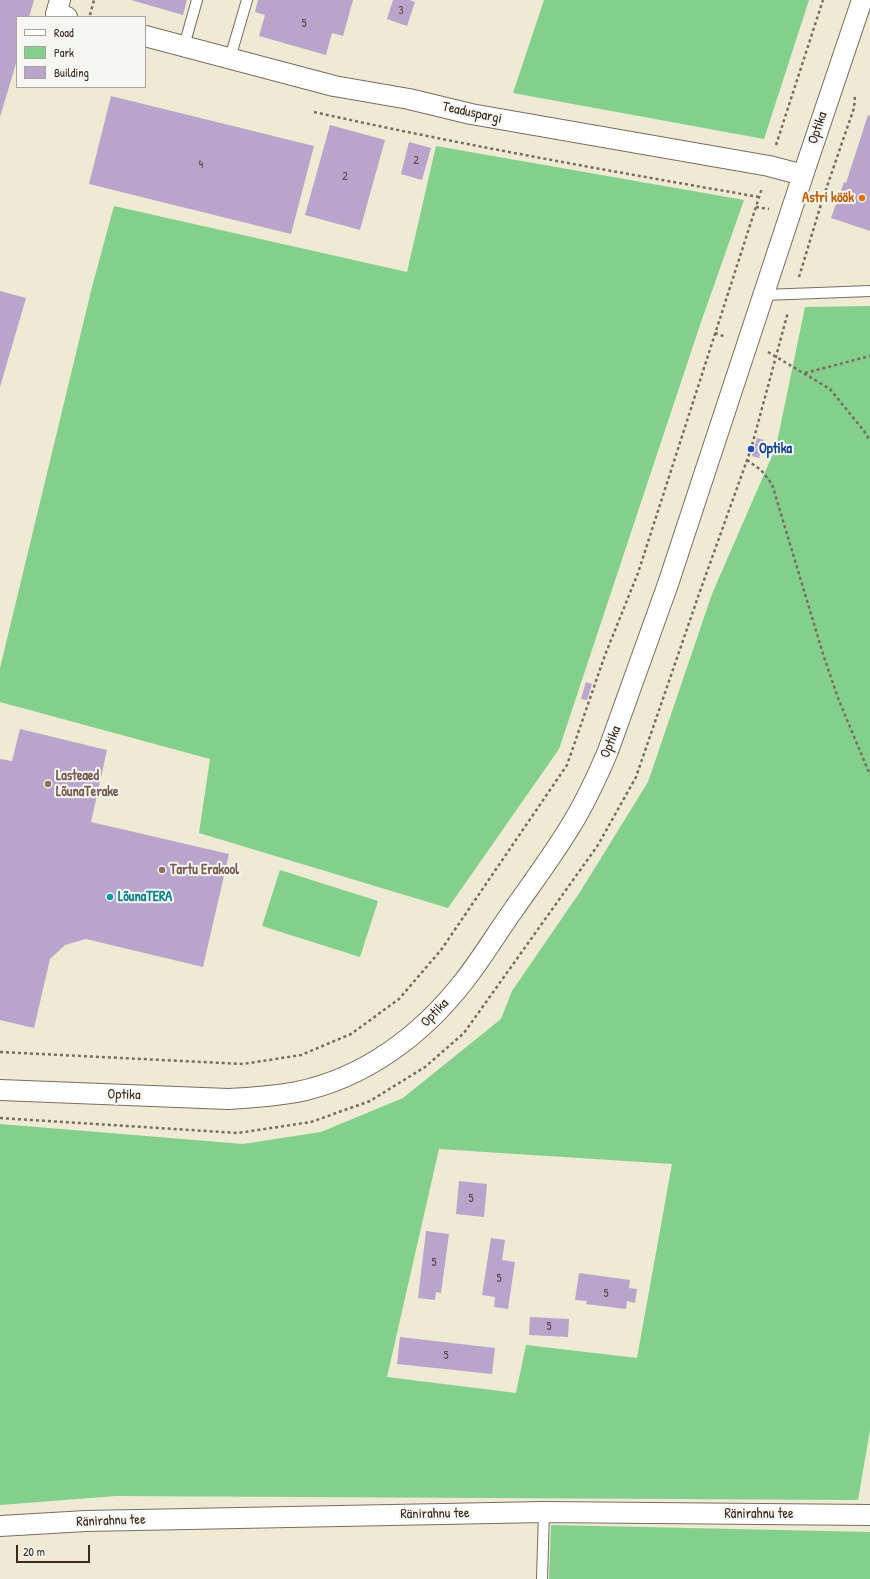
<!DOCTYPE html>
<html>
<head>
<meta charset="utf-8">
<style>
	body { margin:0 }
	#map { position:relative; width:870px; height:1579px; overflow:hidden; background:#eeead4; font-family:"Patrick Hand",sans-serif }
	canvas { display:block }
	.legend { position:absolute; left:16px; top:16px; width:130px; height:72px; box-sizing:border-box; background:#f6f6f2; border:1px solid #aba49d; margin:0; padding:5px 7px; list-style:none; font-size:12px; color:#3b2a1e }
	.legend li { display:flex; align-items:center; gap:8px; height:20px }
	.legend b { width:20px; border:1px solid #aba49d }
	.scale { position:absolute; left:16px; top:1545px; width:74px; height:18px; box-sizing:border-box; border:2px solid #3b2a1e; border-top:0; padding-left:5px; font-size:12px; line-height:14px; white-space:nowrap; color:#3b2a1e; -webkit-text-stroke:3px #f6f6f2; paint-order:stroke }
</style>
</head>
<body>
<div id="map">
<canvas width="870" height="1579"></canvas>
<ul class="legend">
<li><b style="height:5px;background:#fff"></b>Road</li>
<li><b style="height:11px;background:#83cf8c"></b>Park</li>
<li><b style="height:11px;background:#b9a4cc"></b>Building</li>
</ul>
<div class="scale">20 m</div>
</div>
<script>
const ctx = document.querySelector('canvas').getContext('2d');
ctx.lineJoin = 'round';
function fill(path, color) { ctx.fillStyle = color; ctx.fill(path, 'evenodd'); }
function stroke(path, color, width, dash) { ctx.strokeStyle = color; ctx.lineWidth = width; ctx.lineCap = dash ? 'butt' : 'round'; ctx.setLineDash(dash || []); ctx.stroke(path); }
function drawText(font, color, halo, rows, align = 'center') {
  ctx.font = font + ' "Patrick Hand",sans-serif'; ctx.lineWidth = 4; ctx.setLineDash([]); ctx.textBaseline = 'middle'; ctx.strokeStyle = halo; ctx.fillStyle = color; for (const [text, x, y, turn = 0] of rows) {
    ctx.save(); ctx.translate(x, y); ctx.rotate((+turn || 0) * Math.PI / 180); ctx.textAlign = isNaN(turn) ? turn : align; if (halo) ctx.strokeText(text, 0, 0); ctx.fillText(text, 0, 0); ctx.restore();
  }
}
fill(new Path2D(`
	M544 0H809L764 139 513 93Z
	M436 146 744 200 700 325 559 749 448 908 199 833 210 759 0 702V668L92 287 114 206 407 272Z
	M870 306V1430L858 1500 116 1496 0 1505V1124L243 1144 321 1132 403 1098 501 1019 512 991 580 892 648 782 712 594 776 447 805 307ZM439 1149 672 1164 637 1358 526 1345 516 1393 387 1377Z
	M280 870 378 901 360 957 262 926Z
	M551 1525 870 1532V1579H549Z`), '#83cf8c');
fill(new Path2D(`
	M0 0H34L29 17H17V60L0 117Z
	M131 0H187L183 15Z
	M258 0H353L343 36 332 33 326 55 259 36 265 15 255 12Z
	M393 0H410L415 2 407 26 387 19Z
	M111 96 314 146 291 234 89 184Z
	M868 115 870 116V231L831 218 844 182 846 183Z
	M330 125 385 140 360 230 305 215Z
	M409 142 431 148 422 180 401 174Z
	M0 291 26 298 0 387Z
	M757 438 764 440 759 458 752 456Z
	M586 682 592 684 587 700 581 699Z
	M20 729 107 750 91 822 229 854 203 967 86 939 65 945 50 959 34 1028 0 1020V759L12 761Z
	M459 1181 487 1184 484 1217 456 1214Z
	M426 1231 449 1234 441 1293 436 1292 435 1300 418 1298Z
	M491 1238 505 1240 502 1260 515 1262 508 1309 494 1307 495 1297 482 1295Z
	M579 1273 630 1280 629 1288 637 1289 635 1303 627 1301 626 1309 586 1304 587 1301 575 1300Z
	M530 1317 569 1319 568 1337 529 1335Z
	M400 1337 495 1348 492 1374 397 1364Z`), '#b9a4cc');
const service = new Path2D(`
	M184 46 197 0
	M230 58 247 0
	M764 295 870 291
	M542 1579 544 1512`);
const minor = new Path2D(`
	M60 0 56 14 67 17
	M145 36 334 86 409 99 471 114 769 166 803 175
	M0 1090 228 1099C251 1098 274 1096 297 1092 365 1078 422 1035 464 981 482 958 497 933 514 909 533 882 553 855 570 827 585 803 597 777 608 751L668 584 803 175 862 0
	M0 1526 86 1521 544 1512 870 1515`);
stroke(service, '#7a6d5e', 12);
stroke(minor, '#7a6d5e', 22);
stroke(new Path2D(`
	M90 15 94 0
	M314 112C462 145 610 171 759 197
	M776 145 823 0
	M756 207 769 209
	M799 277 822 201 854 108 855 96
	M715 333 726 337
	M768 352 830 389 864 431 870 441
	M805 373 870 356
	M747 460 761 470 772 484 823 654 838 698 870 775
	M0 1052 243 1064 301 1055 351 1034 399 999 441 950 567 765 605 655 638 573 762 188
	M0 1118 238 1133 311 1122 370 1101 425 1067 464 1033 598 845 636 777 699 594 751 449 788 312`), '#7a6d5e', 2.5, [3, 3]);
stroke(service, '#fff', 10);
stroke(minor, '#fff', 20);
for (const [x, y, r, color] of [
	[862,198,4,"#e8710a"],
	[751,449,4,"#1a4fb4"],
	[48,784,4,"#8d6e63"],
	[162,870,4,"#8d6e63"],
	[110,897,4,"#0f9aa8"]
]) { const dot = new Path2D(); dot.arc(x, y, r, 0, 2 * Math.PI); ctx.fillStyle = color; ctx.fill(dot); stroke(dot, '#f6f6f2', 1.5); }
drawText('12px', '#5a484a', null, [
	["3",401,11],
	["5",304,24],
	["2",416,161],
	["4",201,165],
	["2",345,177],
	["5",471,1199],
	["5",434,1263],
	["5",499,1279],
	["5",606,1294],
	["5",549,1327],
	["5",446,1356]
]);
drawText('14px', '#3b2a1e', '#f6f6f2', [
	["Teaduspargi",472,113,12],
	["Optika",818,128,-71],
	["Optika",611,742,-68],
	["Optika",435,1013,-46],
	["Optika",124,1095,2],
	["Ränirahnu tee",435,1514,-1],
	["Ränirahnu tee",759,1514],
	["Ränirahnu tee",111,1521,-2]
]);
drawText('bold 14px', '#c56008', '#f6f6f2', [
	["Astri köök",854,198]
], 'right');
drawText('bold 14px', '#164399', '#f6f6f2', [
	["Optika",759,449]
], 'left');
drawText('bold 14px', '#785e54', '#f6f6f2', [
	["Lasteaed",56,776],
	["LõunaTerake",56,792],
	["Tartu Erakool",170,870]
], 'left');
drawText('bold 14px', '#0d838f', '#f6f6f2', [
	["LõunaTERA",118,897]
], 'left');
</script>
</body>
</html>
